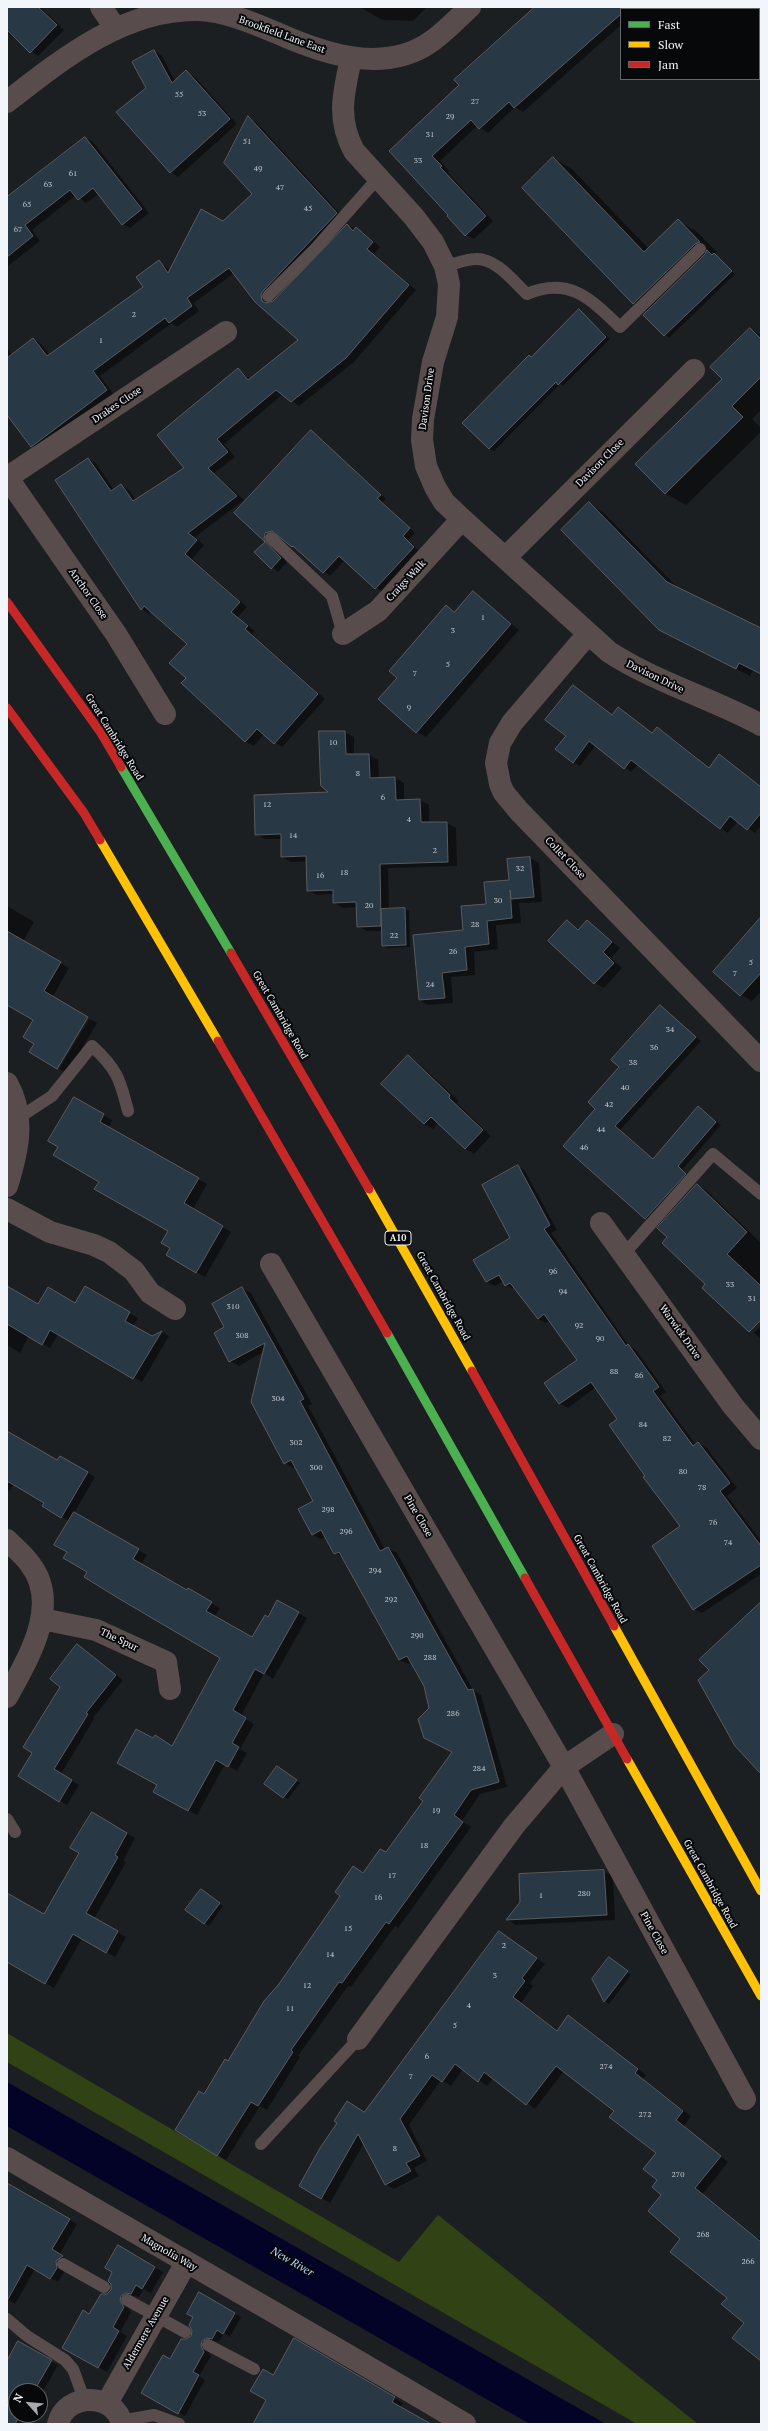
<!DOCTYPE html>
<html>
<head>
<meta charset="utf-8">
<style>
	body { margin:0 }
	#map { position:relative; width:768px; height:2431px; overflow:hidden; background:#1c1f22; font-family:"PT Serif",serif }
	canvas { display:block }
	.frame { position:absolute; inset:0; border:8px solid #f2f5f9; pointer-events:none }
	.legend { position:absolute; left:620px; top:8px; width:140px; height:72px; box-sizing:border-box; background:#06080a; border:1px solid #64676a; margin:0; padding:5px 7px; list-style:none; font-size:12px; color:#f2f5f9 }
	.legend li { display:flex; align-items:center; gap:8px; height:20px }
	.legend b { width:20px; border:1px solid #64676a }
	.north { position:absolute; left:8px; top:2383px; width:40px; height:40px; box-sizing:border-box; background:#06080a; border:1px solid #64676a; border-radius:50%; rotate:297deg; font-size:11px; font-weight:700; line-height:16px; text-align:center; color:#f2f5f9 }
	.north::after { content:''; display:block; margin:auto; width:14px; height:18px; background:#a7aaae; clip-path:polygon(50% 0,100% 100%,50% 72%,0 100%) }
</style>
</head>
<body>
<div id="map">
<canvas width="768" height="2431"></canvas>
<div class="frame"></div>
<ul class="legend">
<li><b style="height:5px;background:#4caf50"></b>Fast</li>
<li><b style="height:5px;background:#ffc107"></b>Slow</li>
<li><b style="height:5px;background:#c62828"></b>Jam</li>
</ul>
<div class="north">N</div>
</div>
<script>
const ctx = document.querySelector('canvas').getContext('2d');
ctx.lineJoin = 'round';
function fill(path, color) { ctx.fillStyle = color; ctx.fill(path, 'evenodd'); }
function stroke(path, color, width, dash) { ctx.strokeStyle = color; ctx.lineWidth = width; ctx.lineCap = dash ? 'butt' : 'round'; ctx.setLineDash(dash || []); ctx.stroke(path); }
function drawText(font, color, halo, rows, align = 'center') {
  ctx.font = font + ' "PT Serif",serif'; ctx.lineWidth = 4; ctx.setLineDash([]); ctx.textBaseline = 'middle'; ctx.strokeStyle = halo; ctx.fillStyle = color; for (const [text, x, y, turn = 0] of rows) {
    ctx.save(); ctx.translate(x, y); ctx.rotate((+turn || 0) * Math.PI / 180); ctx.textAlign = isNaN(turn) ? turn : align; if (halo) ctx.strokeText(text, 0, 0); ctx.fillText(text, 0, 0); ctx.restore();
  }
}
fill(new Path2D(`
	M7 2033 399 2262 438 2215 698 2424H637L7 2062Z`), '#314215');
fill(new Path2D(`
	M7 2082 606 2424H530L7 2126Z`), '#030327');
fill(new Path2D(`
	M7 7H40L64 30 38 56 7 33Z
	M427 7 413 21 382 20 360 7Z
	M536 7H640L638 9H621V25L523 112 515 107 488 133 477 126 440 161 449 171 448 173 493 221 474 239 466 235 450 215 390 151 460 85Z
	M154 51 162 56 175 81 186 72 194 76 237 124 178 177 171 172 117 112 147 88Z
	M248 118 256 122 344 218 268 299 269 304 274 302 347 225 364 233 380 247 374 254 416 290 354 362 299 406 283 394 224 444 235 457 214 473 244 500 195 537 204 545 192 559 247 607 238 617 255 631 252 634 325 699 282 747 264 734 254 746 246 742 183 683 187 678 188 644 151 611 149 614 142 609 56 480 88 459 96 463 114 490 121 485 129 490 136 501 186 469 239 370 250 379 299 340 234 273 194 303 199 311 177 327 172 323 100 376 114 395 39 450 32 446 7 413V348L12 355 33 339 41 344 50 355 144 287 159 261 170 271 254 194Z
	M85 138 93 142 149 213 130 228 123 224 99 194 86 203 76 195 32 230 40 241 7 267V198Z
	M553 158 572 169 649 249 678 221 696 231 717 252 713 254 735 274 669 338 665 335 645 315 648 311 634 303Z
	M579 311 610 339 563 386 560 384 494 451 490 449 464 423Z
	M750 329 761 335V410L752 419 761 428V432L686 505 665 493Z
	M312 431 386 499 383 502 415 533 408 540 419 551 382 592 345 560 330 576 278 534 272 536 270 545 287 562 278 572 256 552 266 542 235 513Z
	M589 504 603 512 679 589 758 628 761 622V674L753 670 750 676 659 629Z
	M474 592 519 630 426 737 417 732 380 699 398 677 446 607 456 612Z
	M573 686 612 715 618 708 653 734 657 728 664 732 699 759 680 796 638 765 631 772 596 745 580 766 573 762 567 736Z
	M320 732H345L354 737V755H369L378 760 379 778H395L404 783V800H420L429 805V823H447L456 828 457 866 388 868 389 909H405L409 911 410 947 387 948 383 946V931H367L358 926V907L343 908 334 903V894L317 895 308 890 307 861 291 862 282 857V839H265L256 834 331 793Z
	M722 758 761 787V826L755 833 738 821 728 833 685 801Z
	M530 858 539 863 542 902 519 903 521 923 496 925 498 949 474 952 475 975 451 977 453 1003 428 1005 419 1000 465 931Z
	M7 906 34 922 23 941 69 968 53 996 35 1043 34 1020 7 1004Z
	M761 918V992L752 1001 741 995 714 972Z
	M567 921 580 930 588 921 620 948 611 958 622 968 604 988 595 983 549 941Z
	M660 1007 701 1041 620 1130 654 1159 699 1107 721 1125 682 1170 690 1177 651 1221 646 1218 596 1109 620 1067Z
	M89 1019 97 1023 67 1073 59 1069Z
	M408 1057 417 1062 459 1101 457 1103 491 1136 474 1154 466 1149 438 1123 433 1129 424 1124Z
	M74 1098 112 1120 108 1128 207 1184 193 1209 231 1232 205 1277 167 1255 172 1248 169 1231 100 1181 59 1147Z
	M518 1166 525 1171 557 1230 551 1233 629 1346 636 1350 666 1392 660 1396 696 1445 698 1443 706 1447 737 1488 727 1496 761 1541 751 1551 761 1561V1574L702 1613 694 1609 681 1526 646 1476 619 1419 596 1387 568 1408 560 1404 545 1383 579 1360 550 1320 546 1323 538 1319 516 1288 514 1289 506 1285 503 1281 495 1286 487 1282 474 1260 511 1238Z
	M697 1185 706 1190 761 1243V1286L736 1314 706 1284 669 1237Z
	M7 1287 38 1306 76 1304 86 1287 138 1318 133 1326 152 1337 162 1332 169 1336 142 1382 59 1333 50 1348 29 1336 20 1353 7 1345Z
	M242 1288 251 1293 312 1404 308 1406 385 1550 388 1548 397 1553 473 1690 481 1695 507 1787 480 1794 462 1821 471 1827 398 1928 395 1926 351 1987 348 1986 298 2056 300 2057 267 2110 260 2106 226 2160 177 2129 228 2062 280 1985 364 1874 386 1853 424 1801 453 1752 430 1708 425 1686 412 1662 408 1664 399 1660 344 1558 335 1553 326 1537 321 1539 313 1535 315 1501 295 1467 293 1468 285 1463 263 1352 239 1366 230 1361 226 1327Z
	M761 1326V1339L754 1333Z
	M7 1432 57 1462 60 1457 95 1477 74 1513 147 1555 141 1564 220 1608 214 1617 253 1638 277 1601 307 1618 273 1679 264 1673 241 1716 254 1724 240 1749 247 1753 237 1771 225 1764 197 1815 155 1792 158 1785 153 1739 173 1747 222 1658 88 1571 68 1552 69 1521 43 1506 45 1503 14 1484 9 1491 7 1490Z
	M84 1650 123 1680 93 1718 94 1719 61 1774 79 1785 67 1805 19 1776 33 1752Z
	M281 1769 300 1783 288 1799 284 1797Z
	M92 1814 135 1838 123 1861 126 1862 94 1919 126 1937 115 1957 82 1938 54 1988 7 1961V1895L44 1916 80 1853Z
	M604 1871 613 1876 615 1920 516 1925 508 1920 521 1902Z
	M206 1893 223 1906 209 1926 204 1923Z
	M499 1932 545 1964 530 1983 533 1986 521 2003 558 2031 569 2016 577 2021 646 2075 643 2079 691 2116 684 2126 728 2162 703 2194 757 2238H761V2360L746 2323 682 2239 662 2195 658 2180V2153L615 2111 564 2071 535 2109 493 2078 487 2086 463 2069 451 2086 441 2080 409 2125 427 2161 414 2168 419 2176 394 2189 386 2184 364 2143 330 2203 300 2186 365 2113Z
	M613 1961 631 1975 609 2004 605 2001 594 1979Z
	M7 2184 77 2224 59 2255 70 2261 64 2265V2272L58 2282 35 2269 15 2304 7 2299Z
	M118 2247 163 2272 151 2293 144 2289 139 2297 135 2296 128 2300 127 2306 131 2312 120 2332 127 2336 107 2372 63 2347 112 2291Z
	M200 2294 241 2317 230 2337 224 2333 219 2342 215 2341 208 2345 207 2350 211 2356 199 2376 205 2380 185 2416 142 2392 186 2340 192 2337Z
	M294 2339 403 2403 400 2408 429 2424H254L267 2400 273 2376Z
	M18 2342 58 2365 40 2397V2391H16V2415H30L25 2424H7V2363Z`), '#0007');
const building = new Path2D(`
	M7 7H38L57 25 30 53 7 30Z
	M535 7H629L621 9V14L514 108 509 102 479 129 471 120 432 156 442 166 440 167 486 216 465 236 447 216 448 215 389 151 459 85 454 80Z
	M154 50 172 83 186 70 230 119 170 173 116 112 146 88 132 62Z
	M248 116 337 213 263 291 261 294 262 301 266 303 273 301 347 224 353 231 356 227 373 242 367 249 409 285 346 358 291 402 276 390 217 439 228 452 208 468 237 496 188 533 197 540 185 554 240 602 231 612 248 626 245 629 318 694 274 744 257 729 245 742 181 683 186 678 169 663 187 644 144 606 141 610 55 480 88 458 111 491 121 484 133 501 184 468 157 435 238 368 248 380 298 340 255 302 229 268 187 298 192 306 169 323 165 318 93 371 107 390 31 447 7 415V358L33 338 47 356 143 287 136 277 159 260 168 273 201 209 223 221 252 194 224 163Z
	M85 137 142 209 122 225 93 188 78 200 70 190 25 225 33 236 7 257V197Z
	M553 157 644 252 678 219 700 242 695 244 633 304 522 188Z
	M707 250 712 255 714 253 732 271 664 336 643 315 705 254Z
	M579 309 606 337 558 385 556 382 489 449 462 423 529 355 531 357Z
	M750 328 761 339V377L732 406 743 417 665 494 635 464 722 379 710 367Z
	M311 430 381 495 377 498 410 528 403 536 414 547 375 589 339 556 323 573 293 546 292 547 272 531 265 533 264 540 281 558 271 569 254 552 265 542 234 513Z
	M589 502 667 582 761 628V674L739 663 736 669 659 630 561 530Z
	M473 591 511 624 416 733 378 699 397 678 389 671 446 605 454 612Z
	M573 685 612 715 618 707 652 733 657 727 709 768 719 754 761 787V813L747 830 730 816 720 829 631 760 624 769 589 741 573 763 555 749 566 736 545 720Z
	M319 731H345L346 754H369L370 778 395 777 396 800 420 799 421 822H447L448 862 380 864 381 926 357 927 356 902 333 903V890L307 891 306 856 281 857V834L255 835 254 795 328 792 321 786Z
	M530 857 534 897 511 899 510 890 512 918 487 921 489 944 465 947 467 970 442 973 445 998 419 1000 413 935 463 930 461 906 486 904 484 882 509 880 507 859Z
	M405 908 406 945 382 946 381 909Z
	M761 917V973L740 996 713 972Z
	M567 920 578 930 587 920 612 942 603 952 614 963 594 984 548 941Z
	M7 931 61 962 44 991 88 1017 57 1069 29 1052 34 1044 23 1037 33 1020 7 1005Z
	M660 1005 696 1037 615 1126 653 1159 698 1106 716 1122 678 1166 686 1174 645 1219 563 1146 595 1109 588 1102 619 1067 611 1060Z
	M408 1055 450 1095 449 1098 483 1130 465 1149 431 1117 424 1124 381 1084Z
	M74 1097 104 1114 100 1122 199 1178 184 1203 223 1226 196 1273 166 1255 170 1248 161 1243 168 1231 94 1189 99 1182 53 1155 58 1147 48 1141Z
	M518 1165 550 1225 544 1229 626 1346 628 1344 659 1387 653 1391 693 1446 698 1442 730 1483 720 1491 761 1546V1565L693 1610 652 1546 680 1526 643 1477 645 1476 609 1425 617 1419 591 1382 559 1404 544 1383 577 1360 544 1314 538 1319 510 1283 505 1286 499 1275 486 1282 473 1260 510 1238 482 1185Z
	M697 1184 747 1232 727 1254 761 1286V1320L749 1332 702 1288 705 1284 662 1243 667 1237 657 1228Z
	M7 1286 38 1304 48 1287 75 1303 85 1286 130 1312 125 1321 152 1336 162 1331 133 1379 50 1330 42 1345 7 1324Z
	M242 1287 304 1399 300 1401 380 1551 388 1547 468 1690 473 1689 499 1782 471 1790 454 1815 463 1822 389 1924 386 1922 342 1983 339 1982 291 2050 293 2052 258 2106 251 2102 217 2156 175 2130 199 2091 204 2094 225 2059 228 2061 264 2001 279 1984 340 1896 335 1892 353 1866 363 1873 380 1849 386 1852 423 1801 419 1798 452 1752 424 1738 418 1719 429 1708 424 1686 407 1656 399 1660 339 1552 334 1554 321 1530 312 1535 298 1509 313 1501 291 1460 284 1464 251 1402 265 1343 229 1362 214 1333 224 1327 212 1304Z
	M7 1431 57 1460 60 1456 88 1472 61 1518 42 1506 44 1503 7 1481Z
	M74 1512 139 1549 133 1559 187 1590 188 1588 212 1602 206 1611 252 1637 265 1615 268 1617 277 1600 299 1612 264 1674 255 1669 233 1710 246 1718 232 1743 239 1747 228 1767 216 1760 188 1811 153 1792 157 1785 117 1763 136 1729 153 1738 155 1735 172 1746 220 1658 118 1598 84 1577 87 1572 63 1558 67 1552 54 1545Z
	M761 1602V1774L735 1746 698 1680 709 1670 699 1660Z
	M77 1644 116 1675 86 1713 88 1714 54 1769 72 1780 59 1802 18 1776 32 1753 23 1747 60 1687 50 1679Z
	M277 1766 297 1780 283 1798 264 1784Z
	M92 1812 127 1833 115 1855 118 1857 86 1913 118 1931 106 1953 73 1934 45 1984 7 1962V1893L44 1914 79 1853 70 1848Z
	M604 1870 607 1915 506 1920 520 1902 519 1874Z
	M201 1889 220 1903 204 1924 185 1910Z
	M499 1931 537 1958 522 1978 525 1981 513 1997 557 2031 568 2015 638 2069 635 2073 683 2111 676 2120 721 2156 695 2188 761 2242V2361L732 2338 744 2323 721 2304 727 2298 670 2252 680 2239 648 2211 661 2195 652 2187 657 2180 643 2169 656 2153 609 2117 614 2111 556 2066 526 2105 484 2072 478 2082 455 2064 442 2082 432 2075 400 2119 420 2156 406 2163 411 2171 385 2185 358 2134 321 2199 299 2186 320 2148 337 2123 334 2121 347 2101 364 2112Z
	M609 1957 628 1971 604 2002 592 1979Z
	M7 2183 70 2219 52 2249 63 2256 56 2261 57 2268 50 2279 27 2265 7 2301Z
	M118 2245 155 2267 142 2289 136 2285 131 2294 126 2293 121 2296 120 2301 124 2307 113 2327 119 2331 98 2368 62 2348 83 2310 89 2314 101 2294H107L111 2290V2284L108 2281 112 2272 105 2268Z
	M199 2292 235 2313 223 2334 217 2330 212 2339 207 2338 202 2341 201 2346 204 2352 193 2372 199 2375 178 2414 141 2393 163 2355 170 2359 181 2339H186L191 2336 192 2331 189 2325 193 2317 187 2314Z
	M294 2338 395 2397 392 2402 431 2424H253L266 2400 250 2391 263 2369 273 2375Z
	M18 2341 52 2360 34 2391H16V2415H20L15 2424H7V2361Z`);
fill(building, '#293845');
stroke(building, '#595c5e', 1);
stroke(new Path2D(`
	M445 266C455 264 466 259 476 259 496 258 514 282 527 294 569 276 591 299 620 327L700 249
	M268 296 315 249 378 178
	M271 538 332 596 343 634
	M20 1117 52 1096 92 1046C117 1069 120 1079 128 1111
	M624 1254 713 1154 761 1194
	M7 1819 15 1832
	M261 2144 358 2039
	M63 2264 104 2287
	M127 2300 185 2332
	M7 2319 27 2336 65 2360 73 2369 84 2399
	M208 2345 254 2369
	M121 2421 154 2415 179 2424`), '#584d4c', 12);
stroke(new Path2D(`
	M101 7 116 29
	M351 58C344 92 336 118 354 151L414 217 433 242 445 266 449 284 447 317 433 362 423 419 422 440 426 466 435 487 444 502 462 519 609 652C657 683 711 698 761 725
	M7 102C62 59 125 8 199 10 225 11 253 23 277 33 324 54 385 75 432 41 446 31 458 18 470 7
	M7 477 116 634 165 714
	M8 477 226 332
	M506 557 694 370
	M343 634 378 611 462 519
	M588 634 512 723 500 743 496 763 500 784 504 793 519 811 761 1061
	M7 1083C26 1116 18 1151 7 1186
	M7 1209 50 1232 94 1245 109 1252 134 1271 150 1293 175 1309
	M601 1223 733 1406 761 1439
	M271 1264 564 1767 745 2099
	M7 1540C15 1548 24 1555 30 1564 62 1605 27 1660 7 1697
	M42 1619 96 1630 166 1662 170 1689
	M358 2039 514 1826 564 1767 613 1734
	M7 2158C159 2247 314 2334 465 2424
	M107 2403 186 2263
	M58 2424C65 2392 115 2392 122 2424`), '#584d4c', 22);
stroke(new Path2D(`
	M121 767 231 953
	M387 1333 525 1578`), '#4caf50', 9);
stroke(new Path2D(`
	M100 840 218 1041
	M369 1189 472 1371
	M614 1626 761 1891
	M627 1759 761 1996`), '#ffc107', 9);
stroke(new Path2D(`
	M7 602 101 733 121 767
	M7 708 84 813 100 840
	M231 953 369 1189
	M218 1041 387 1333
	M472 1371 614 1626
	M525 1578 627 1759`), '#c62828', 9);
drawText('8px', '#c0c6cc', null, [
	["55",179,95],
	["27",475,102],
	["53",202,114],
	["29",450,117],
	["31",430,135],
	["51",247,142],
	["33",418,161],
	["49",258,169],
	["61",73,174],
	["63",48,185],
	["47",280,188],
	["65",27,205],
	["45",308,209],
	["67",18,230],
	["2",134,315],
	["1",101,341],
	["1",483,618],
	["3",453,631],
	["5",448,665],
	["7",415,674],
	["9",409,708],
	["10",333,743],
	["8",358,774],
	["6",383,798],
	["12",267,805],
	["4",409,820],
	["14",293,836],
	["2",435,851],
	["32",520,869],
	["18",344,873],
	["16",320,876],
	["30",498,901],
	["20",369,906],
	["28",475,925],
	["22",394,936],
	["26",453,952],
	["5",751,963],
	["7",735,974],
	["24",430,985],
	["34",670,1030],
	["36",654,1048],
	["38",633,1063],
	["40",625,1088],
	["42",609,1105],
	["44",601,1130],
	["46",584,1148],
	["96",553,1272],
	["33",730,1285],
	["94",563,1292],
	["31",752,1299],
	["310",233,1307],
	["92",579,1326],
	["308",242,1336],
	["90",600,1339],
	["88",614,1372],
	["86",639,1376],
	["304",278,1399],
	["84",643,1425],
	["82",667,1439],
	["302",296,1443],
	["300",316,1468],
	["80",683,1472],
	["78",702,1488],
	["298",328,1510],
	["76",713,1523],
	["296",346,1532],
	["74",728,1543],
	["294",375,1571],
	["292",391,1600],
	["290",417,1636],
	["288",430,1658],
	["286",453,1714],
	["284",479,1769],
	["19",436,1811],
	["18",424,1846],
	["17",392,1876],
	["280",584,1894],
	["1",541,1896],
	["16",378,1898],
	["15",348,1929],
	["2",504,1946],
	["14",330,1955],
	["3",495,1976],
	["12",307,1986],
	["4",469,2006],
	["11",290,2009],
	["5",455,2026],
	["6",427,2057],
	["274",606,2067],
	["7",411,2077],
	["272",645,2115],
	["8",395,2149],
	["270",678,2175],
	["268",703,2235],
	["266",748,2262]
]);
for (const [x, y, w] of [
	[398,1238,26]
]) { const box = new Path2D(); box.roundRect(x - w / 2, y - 7, w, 14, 3); ctx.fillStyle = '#06080a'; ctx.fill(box); stroke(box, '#f2f5f9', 1); }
drawText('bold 9px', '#f2f5f9', null, [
	["A10",398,1238]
]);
drawText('10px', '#f2f5f9', '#06080a', [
	["Brookfield Lane East",282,35,20],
	["Davison Drive",427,399,-82],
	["Drakes Close",117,405,-34],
	["Davison Close",600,463,-45],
	["Craigs Walk",406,581,-47],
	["Anchor Close",88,594,55],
	["Davison Drive",655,677,26],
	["Great Cambridge Road",114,737,58],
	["Collet Close",565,858,46],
	["Great Cambridge Road",280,1015,60],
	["Great Cambridge Road",443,1296,61],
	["Warwick Drive",680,1332,55],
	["Pine Close",418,1516,60],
	["Great Cambridge Road",600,1579,61],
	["The Spur",119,1640,25],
	["Great Cambridge Road",710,1884,61],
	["Pine Close",654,1933,61],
	["Magnolia Way",169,2253,30],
	["Aldermere Avenue",146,2333,-60]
]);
drawText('italic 11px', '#b8d9fd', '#06080a', [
	["New River",292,2262,30]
]);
</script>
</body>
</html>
